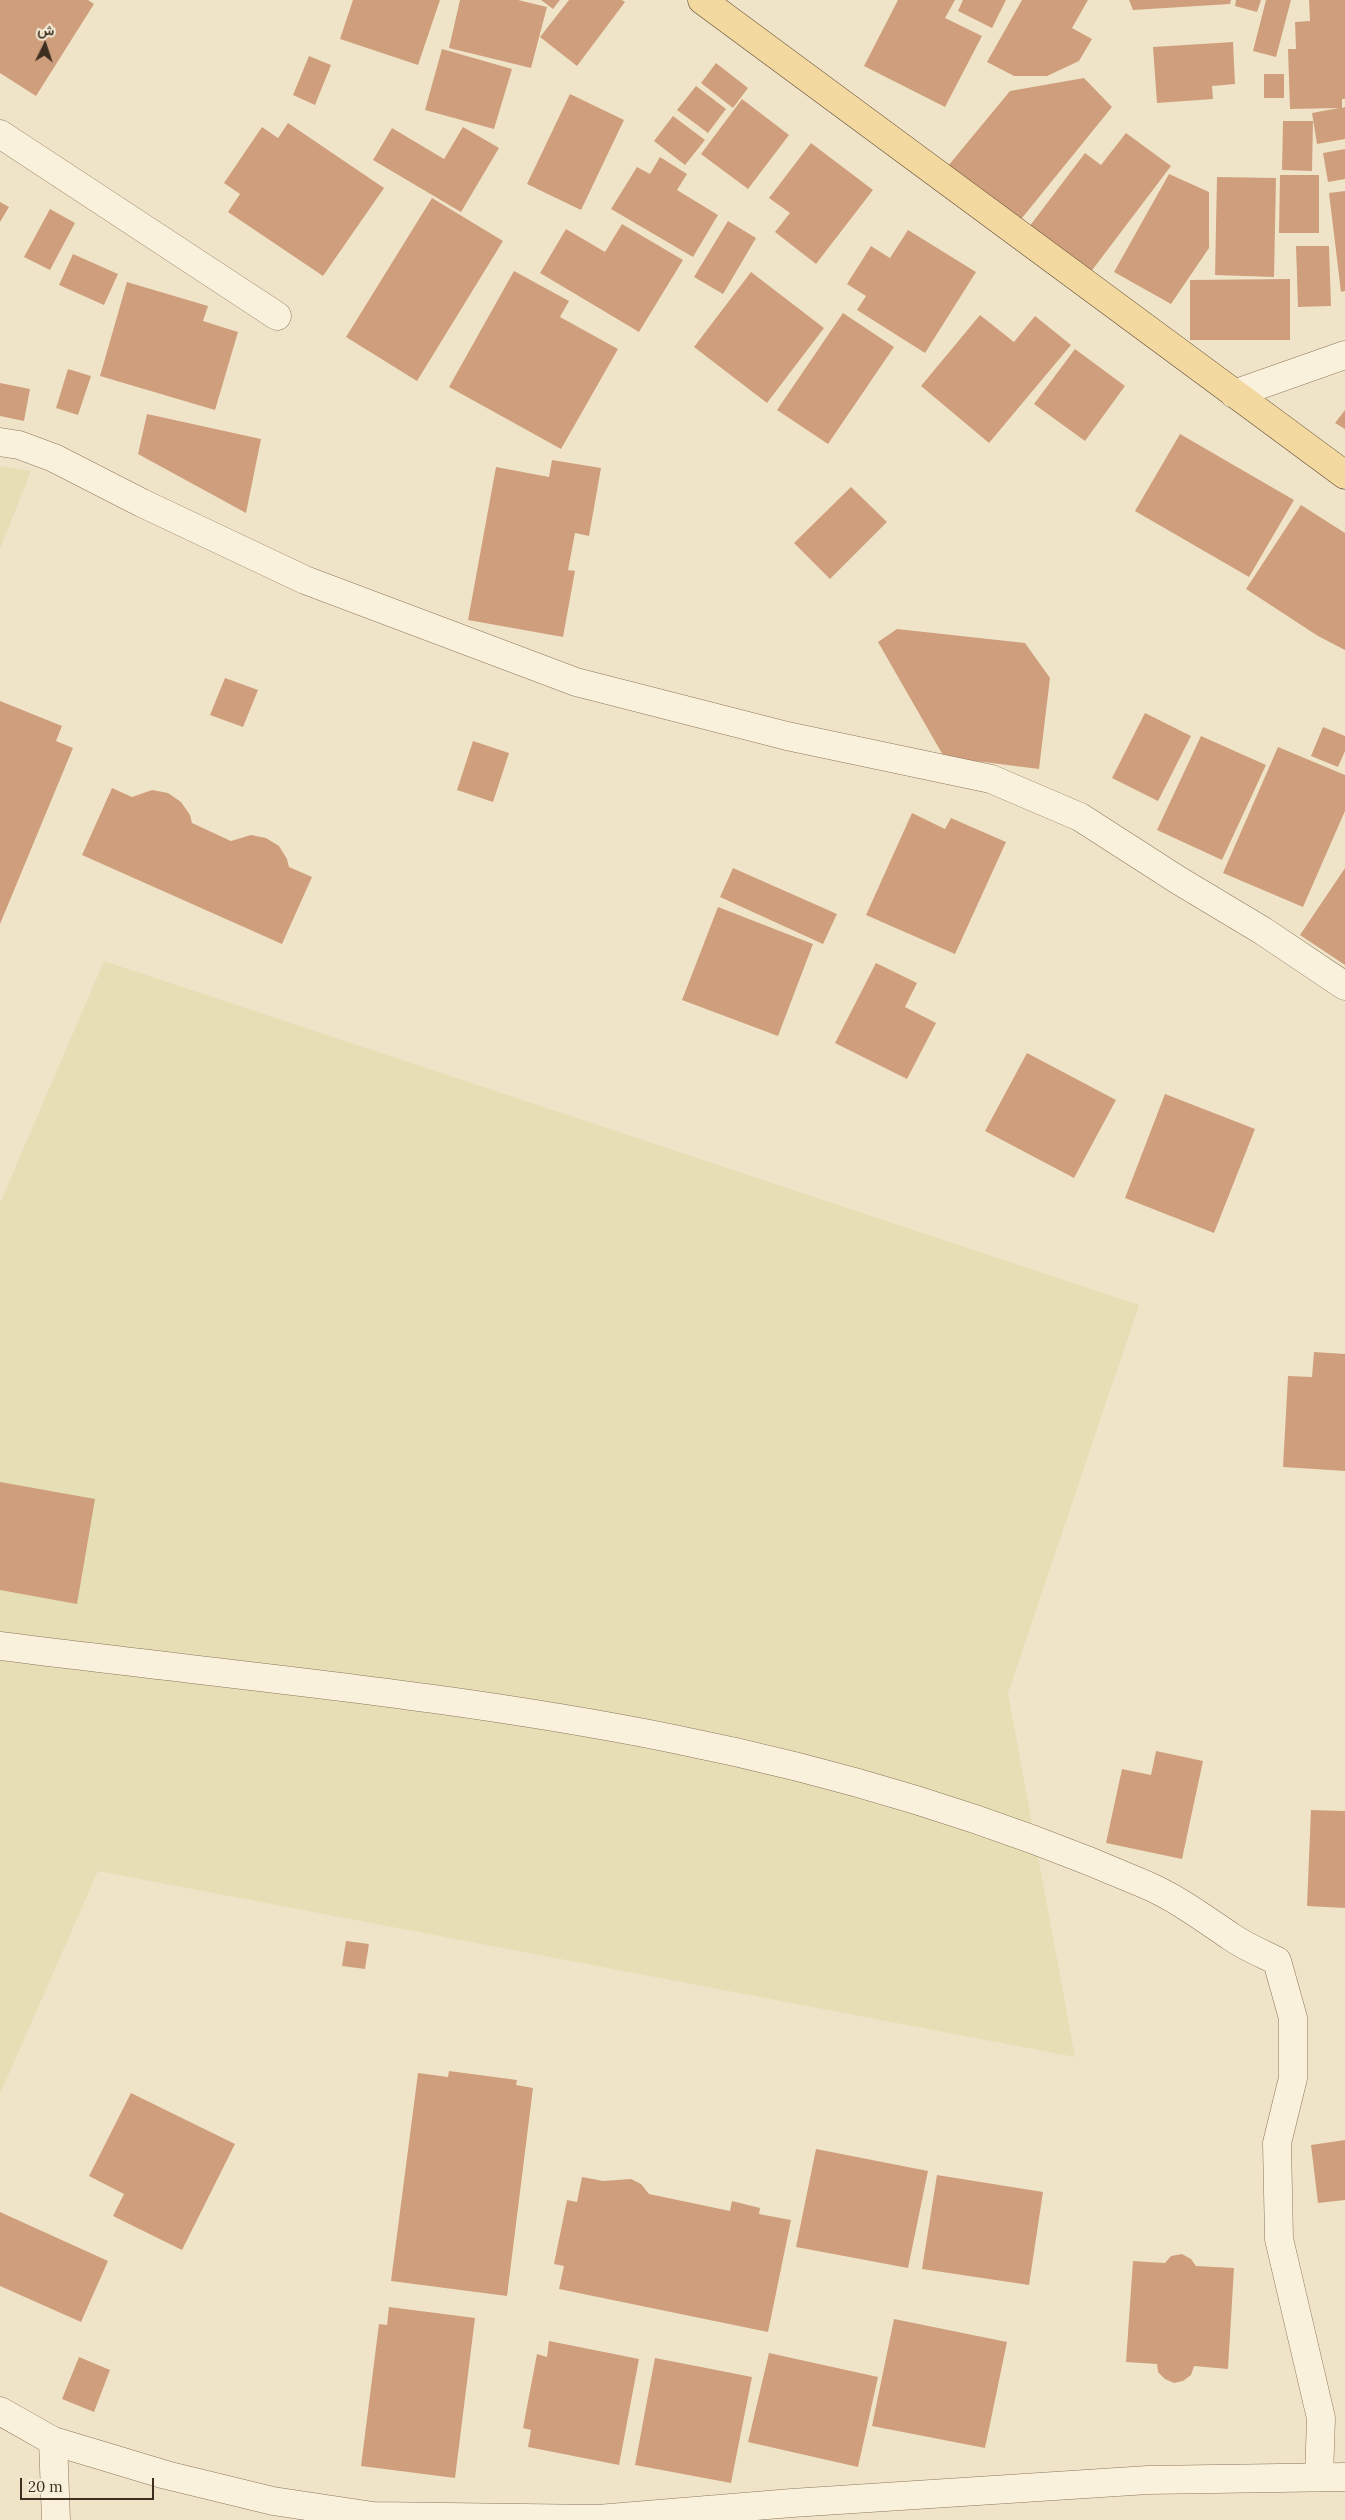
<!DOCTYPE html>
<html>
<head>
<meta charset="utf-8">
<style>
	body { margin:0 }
	#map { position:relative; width:1345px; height:2520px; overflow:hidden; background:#f0e4c8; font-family:Lora,Vazirmatn,serif }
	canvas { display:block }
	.north { position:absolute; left:20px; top:20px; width:50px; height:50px; -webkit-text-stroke:4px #f7eed8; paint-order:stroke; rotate:4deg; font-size:14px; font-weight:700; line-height:20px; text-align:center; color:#3d2e20 }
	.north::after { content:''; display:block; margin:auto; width:18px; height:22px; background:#3d2e20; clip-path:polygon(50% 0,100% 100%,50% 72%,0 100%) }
	.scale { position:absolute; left:20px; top:2478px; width:134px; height:22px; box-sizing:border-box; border:2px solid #3d2e20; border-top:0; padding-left:6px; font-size:15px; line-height:18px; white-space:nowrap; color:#3d2e20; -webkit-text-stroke:4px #f7eed8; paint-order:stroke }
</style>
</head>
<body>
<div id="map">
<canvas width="1345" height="2520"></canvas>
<div class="north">ش</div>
<div class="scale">20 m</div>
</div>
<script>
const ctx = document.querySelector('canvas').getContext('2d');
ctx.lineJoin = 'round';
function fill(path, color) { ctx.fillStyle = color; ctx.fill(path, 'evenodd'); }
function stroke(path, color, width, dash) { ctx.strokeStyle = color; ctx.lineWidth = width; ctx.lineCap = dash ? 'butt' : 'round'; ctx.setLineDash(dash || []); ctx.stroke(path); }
fill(new Path2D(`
	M0 466 31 471 0 549Z
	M104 961 1139 1305 1008 1693 1075 2057 98 1871 0 2094V1203Z`), '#e6deb5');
fill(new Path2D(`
	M0 0H88L94 4 36 96 0 73Z
	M353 0H440L418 65 340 39Z
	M460 0H518L547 7 531 68 449 48Z
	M541 0H560L553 9Z
	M569 0H622L625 2 577 66 540 37Z
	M898 0H955L945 18 982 36 945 107 864 66Z
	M963 0H1006L992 28 958 11Z
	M1022 0H1088L1072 28 1092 39 1079 61 1047 76H1014L987 62Z
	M1129 0H1231L1230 4 1133 10Z
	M1236 0H1261L1257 12 1235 6Z
	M1266 0H1291L1276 57 1253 51Z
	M1309 0H1345V99H1342V108L1345 107V139L1317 144 1312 113 1339 108 1290 109 1288 49H1296L1295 22 1310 21Z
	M1233 42 1235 84 1212 86 1213 99 1157 103 1153 47Z
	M442 49 512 69 494 129 425 110Z
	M309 56 331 65 315 105 293 95Z
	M716 63 748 88 733 108 701 83Z
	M1264 74H1284V98H1264Z
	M1084 78 1112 107 1018 223 948 166 1010 91Z
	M696 86 726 109 708 133 677 110Z
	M570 94 624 120 581 210 527 184Z
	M742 99 789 135 748 189 701 154Z
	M673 116 705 140 685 165 654 141Z
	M1283 121H1313L1312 171 1282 170Z
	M288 123 384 188 323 276 228 212 240 194 224 183 262 127 278 138Z
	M463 127 499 148 461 212 373 160 392 128 444 159Z
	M1126 133 1171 166 1090 273 1029 227 1085 153 1101 165Z
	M811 143 873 190 816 264 775 232 790 213 769 198Z
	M1345 149V179L1328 182 1323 153Z
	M660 157 687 174 677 190 718 215 693 257 611 209 637 167 650 174Z
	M1169 174 1209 192V248L1171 304 1114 272Z
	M1280 175H1319V233H1279Z
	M1217 177 1276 178 1274 277 1215 275Z
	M1345 191V291L1341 292 1329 193Z
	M432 198 503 241 417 381 346 337Z
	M0 202 9 207 0 222Z
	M50 209 75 223 50 270 24 257Z
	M728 221 756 238 723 294 694 277Z
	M622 224 683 260 639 332 540 273 566 229 605 252Z
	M908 230 976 272 925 353 857 310 866 296 847 284 871 246 890 258Z
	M1296 246H1329L1331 306 1298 307Z
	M73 254 118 274 104 305 59 285Z
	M514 271 569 301 560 317 618 349 561 449 449 387Z
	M751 272 824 328 767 403 694 347Z
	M1290 279V340H1190V280Z
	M127 282 208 306 203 321 238 332 215 410 100 376Z
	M843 313 894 347 828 444 777 410Z
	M980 315 1014 342 1035 316 1071 345 989 443 921 386Z
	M1075 349 1125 386 1085 441 1034 404Z
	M68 369 91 376 78 415 56 408Z
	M0 383 30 389 24 421 0 416Z
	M1345 410V429L1335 423Z
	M147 414 261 439 246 513 138 454Z
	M1180 434 1294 500 1249 577 1135 511Z
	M552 460 601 468 589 536 575 533 568 570 575 571 563 637 468 620 496 467 549 477Z
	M851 487 887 522 830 579 794 543Z
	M1301 505 1345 533V650L1318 636 1246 589Z
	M897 629 1025 643 1050 678 1039 769 944 757 878 642Z
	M225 678 258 690 243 727 210 715Z
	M0 701 62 726 56 741 73 748 0 924Z
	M1145 713 1191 736 1158 801 1112 778Z
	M1323 727 1345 736V751L1338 767 1311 756Z
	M1201 736 1266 765 1222 860 1157 830Z
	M473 741 509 753 493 802 457 790Z
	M1278 747 1345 775V811L1303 907 1223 873Z
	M112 788 132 797 152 790 168 793 181 802 190 815 192 823 231 841 251 835 266 838 279 846 287 859 289 867 312 877 282 944 82 855Z
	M912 813 945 829 951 818 1006 842 955 954 866 915Z
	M733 868 837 914 823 944 720 897Z
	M1345 868V965L1300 935Z
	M718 907 813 944 778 1036 682 1000Z
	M876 963 917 983 905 1007 936 1023 907 1079 835 1043Z
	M1027 1053 1116 1100 1074 1178 985 1131Z
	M1165 1094 1255 1129 1214 1233 1125 1198Z
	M1314 1352 1345 1354V1471L1283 1467 1288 1376 1312 1377Z
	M0 1482 95 1499 77 1604 0 1590Z
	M1156 1751 1203 1761 1182 1859 1106 1843 1122 1769 1151 1775Z
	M1311 1810 1345 1811V1908L1307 1906Z
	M346 1941 369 1944 365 1969 342 1966Z
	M449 2071 517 2080 516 2085 533 2088 507 2296 391 2281 418 2073 448 2077Z
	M131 2093 235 2144 182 2250 113 2216 124 2194 89 2176Z
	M1345 2140V2200L1318 2203 1311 2145Z
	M816 2149 928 2171 908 2268 796 2247Z
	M937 2175 1043 2192 1029 2285 922 2269Z
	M582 2177 603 2181 631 2179 641 2184 649 2194 730 2211 732 2201 760 2208 759 2214 791 2220 768 2332 559 2289 564 2266 554 2264 567 2200 577 2202Z
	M0 2212 108 2261 81 2322 0 2286Z
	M1182 2254 1191 2259 1196 2266 1234 2268 1228 2369 1194 2366 1191 2375 1183 2381 1174 2383 1165 2379 1158 2372 1157 2364 1126 2362 1133 2261 1165 2263 1171 2256Z
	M389 2307 475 2318 455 2478 361 2466 379 2324 387 2325Z
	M894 2319 1007 2342 985 2448 872 2426Z
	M549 2341 639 2359 619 2465 528 2447 531 2430 523 2428 537 2354 547 2357Z
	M769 2353 878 2377 858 2467 748 2442Z
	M79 2357 110 2370 94 2412 62 2399Z
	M655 2358 752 2377 731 2483 635 2465Z`), '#cf9f7d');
const minor = new Path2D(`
	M0 134 277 316
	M1234 394 1345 355
	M0 442 19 445 54 458 142 503 305 580 576 682 787 736 991 779 1080 817 1178 880 1263 931 1345 986
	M0 1646C225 1675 451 1694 674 1739 834 1771 994 1819 1144 1884 1175 1897 1202 1917 1230 1936 1244 1946 1261 1953 1277 1961L1293 2018V2078L1277 2143 1279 2239 1321 2418 1319 2477
	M0 2411 53 2441 166 2475 273 2501 373 2516 598 2519 792 2503 1148 2480 1345 2477
	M53 2441 56 2520`);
const major = new Path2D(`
	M702 0 1345 475`);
stroke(minor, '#8d765c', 29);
stroke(major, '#5b4430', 29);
stroke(minor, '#faf1dc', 28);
stroke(major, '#f3d9a0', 28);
</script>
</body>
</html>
